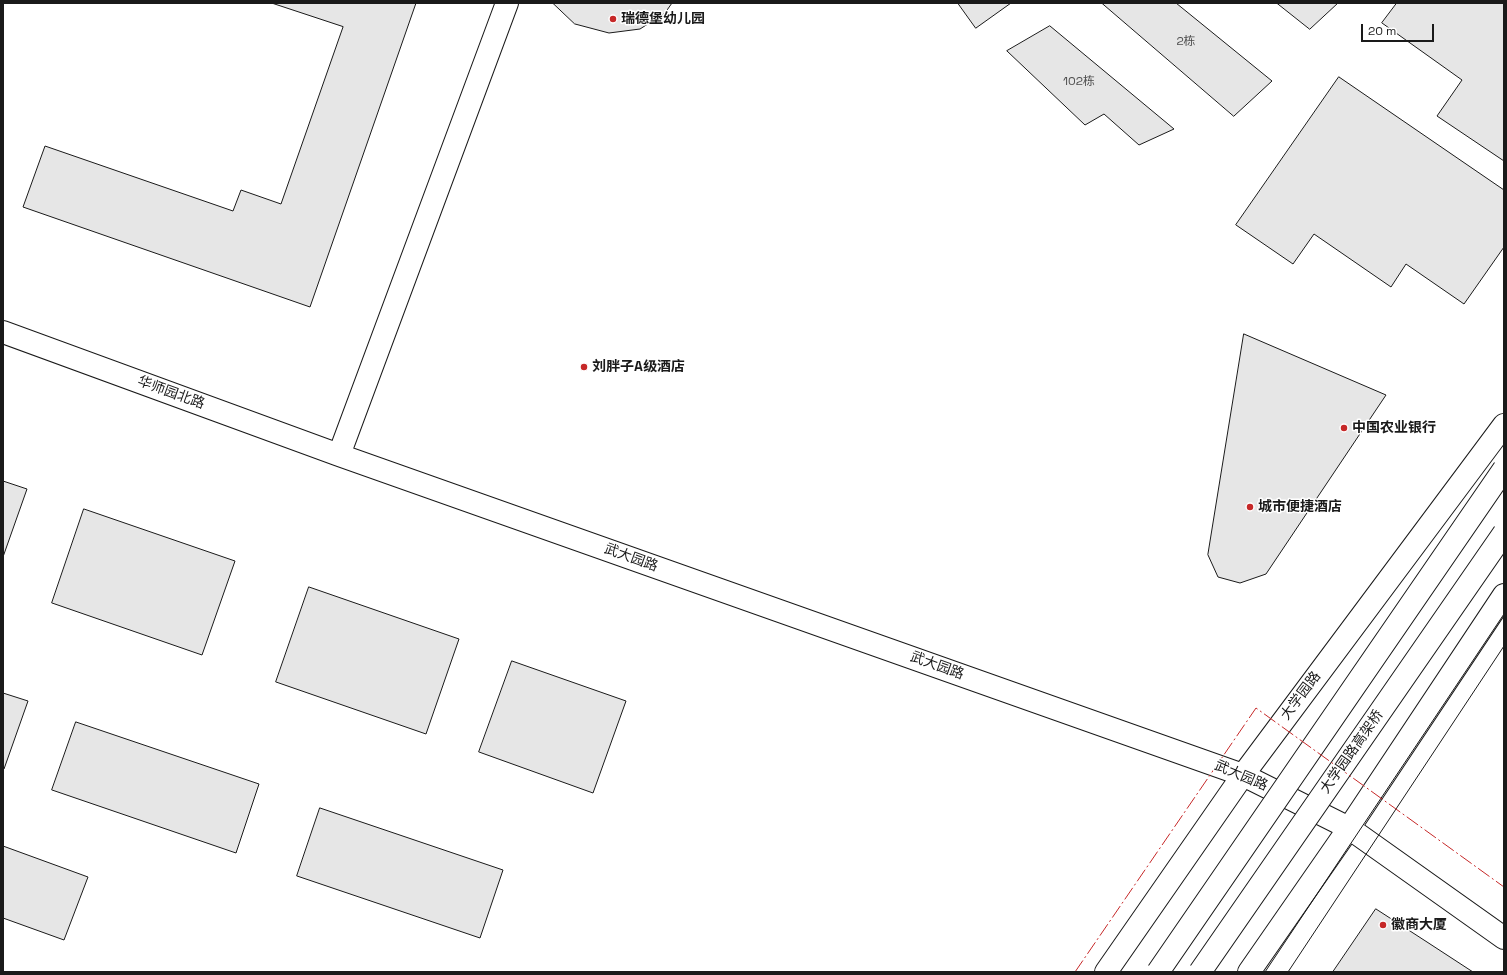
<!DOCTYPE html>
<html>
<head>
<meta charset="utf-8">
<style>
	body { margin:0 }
	#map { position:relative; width:1507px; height:975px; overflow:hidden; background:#fff; font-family:"Space Grotesk",sans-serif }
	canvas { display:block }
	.frame { position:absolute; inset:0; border:4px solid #1a1a1a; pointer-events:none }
	.scale { position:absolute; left:1361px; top:24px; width:73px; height:18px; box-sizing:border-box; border:2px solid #1a1a1a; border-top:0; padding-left:5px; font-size:12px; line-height:14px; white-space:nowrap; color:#1a1a1a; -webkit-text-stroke:3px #fff; paint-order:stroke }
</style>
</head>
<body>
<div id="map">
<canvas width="1507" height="975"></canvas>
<div class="frame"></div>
<div class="scale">20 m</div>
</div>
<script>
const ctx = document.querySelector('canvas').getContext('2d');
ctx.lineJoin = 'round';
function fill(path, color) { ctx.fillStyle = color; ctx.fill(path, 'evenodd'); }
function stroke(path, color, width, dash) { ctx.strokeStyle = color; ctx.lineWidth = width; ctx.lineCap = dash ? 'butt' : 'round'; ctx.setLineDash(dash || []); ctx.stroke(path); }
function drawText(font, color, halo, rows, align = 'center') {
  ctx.font = font + ' "Space Grotesk","Noto Sans SC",sans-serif'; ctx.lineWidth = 3; ctx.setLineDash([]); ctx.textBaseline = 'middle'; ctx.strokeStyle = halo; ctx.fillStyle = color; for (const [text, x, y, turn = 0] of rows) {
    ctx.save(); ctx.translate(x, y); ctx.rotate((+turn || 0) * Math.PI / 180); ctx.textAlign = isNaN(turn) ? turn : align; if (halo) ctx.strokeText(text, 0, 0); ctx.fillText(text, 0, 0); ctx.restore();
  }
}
const building = new Path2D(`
	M272 3H416L310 307 23 207 45 146 233 211 241 190 281 204 343 27Z
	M553 3H672L665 13 640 29 609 33 575 24Z
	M958 3H1011L976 28Z
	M1102 3H1176L1272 81 1234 116Z
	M1277 3H1338L1310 29Z
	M1397 3H1504V161L1437 116 1462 80 1382 23Z
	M1050 26 1174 129 1139 145 1104 114 1085 125 1007 51Z
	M1339 77 1504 190V247L1464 304 1406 264 1391 287 1314 234 1293 264 1236 225Z
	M1244 334 1386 395 1266 574 1240 583 1218 577 1208 555Z
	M3 481 27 489 3 557Z
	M84 509 235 561 202 655 52 603Z
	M309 587 459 639 426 734 276 682Z
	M512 661 626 701 593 793 479 752Z
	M3 693 28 701 4 769H3Z
	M76 722 259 784 236 853 52 790Z
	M320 808 503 870 480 938 297 876Z
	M3 846 88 877 64 940 3 918Z
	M1376 909 1427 942 1473 972H1333Z`);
fill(building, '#e6e6e6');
stroke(building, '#1a1a1a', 1);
const minor = new Path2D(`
	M3 332 339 455 1243 775 1349 828 1504 938
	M339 455 507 3`);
const major = new Path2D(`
	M1106 972 1243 775 1504 425
	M1249 972 1349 828 1504 595`);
stroke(minor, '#1a1a1a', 24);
stroke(major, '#1a1a1a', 24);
stroke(minor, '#fff', 22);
stroke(major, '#fff', 22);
stroke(new Path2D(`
	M1265 972 1504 614
	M1288 972 1504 646`), '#1a1a1a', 1);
const majorBridge = new Path2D(`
	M1158 972 1504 469
	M1200 972 1504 533`);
stroke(majorBridge, '#1a1a1a', 24, []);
stroke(majorBridge, '#fff', 22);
stroke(new Path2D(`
	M1075 972 1256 708 1504 887`), '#c62828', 1, [14, 3, 2, 3]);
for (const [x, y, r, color] of [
	[613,19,4,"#c62828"],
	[584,367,4,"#c62828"],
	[1344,428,4,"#c62828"],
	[1250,507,4,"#c62828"],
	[1383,925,4,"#c62828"]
]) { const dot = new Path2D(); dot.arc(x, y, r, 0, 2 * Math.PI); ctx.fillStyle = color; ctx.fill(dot); stroke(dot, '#fff', 1.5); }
drawText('12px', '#4d4d4d', null, [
	["2栋",1186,42],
	["102栋",1079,82]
]);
drawText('bold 14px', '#1a1a1a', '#fff', [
	["瑞德堡幼儿园",621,19],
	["刘胖子A级酒店",592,367],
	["中国农业银行",1352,428],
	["城市便捷酒店",1258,507],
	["徽商大厦",1391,925]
], 'left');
drawText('14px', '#1a1a1a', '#fff', [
	["华师园北路",171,393,20],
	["武大园路",631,558,20],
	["武大园路",937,666,20],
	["大学园路",1301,696,-53],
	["大学园路高架桥",1352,752,-55],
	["武大园路",1241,776,23]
]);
</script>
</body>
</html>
